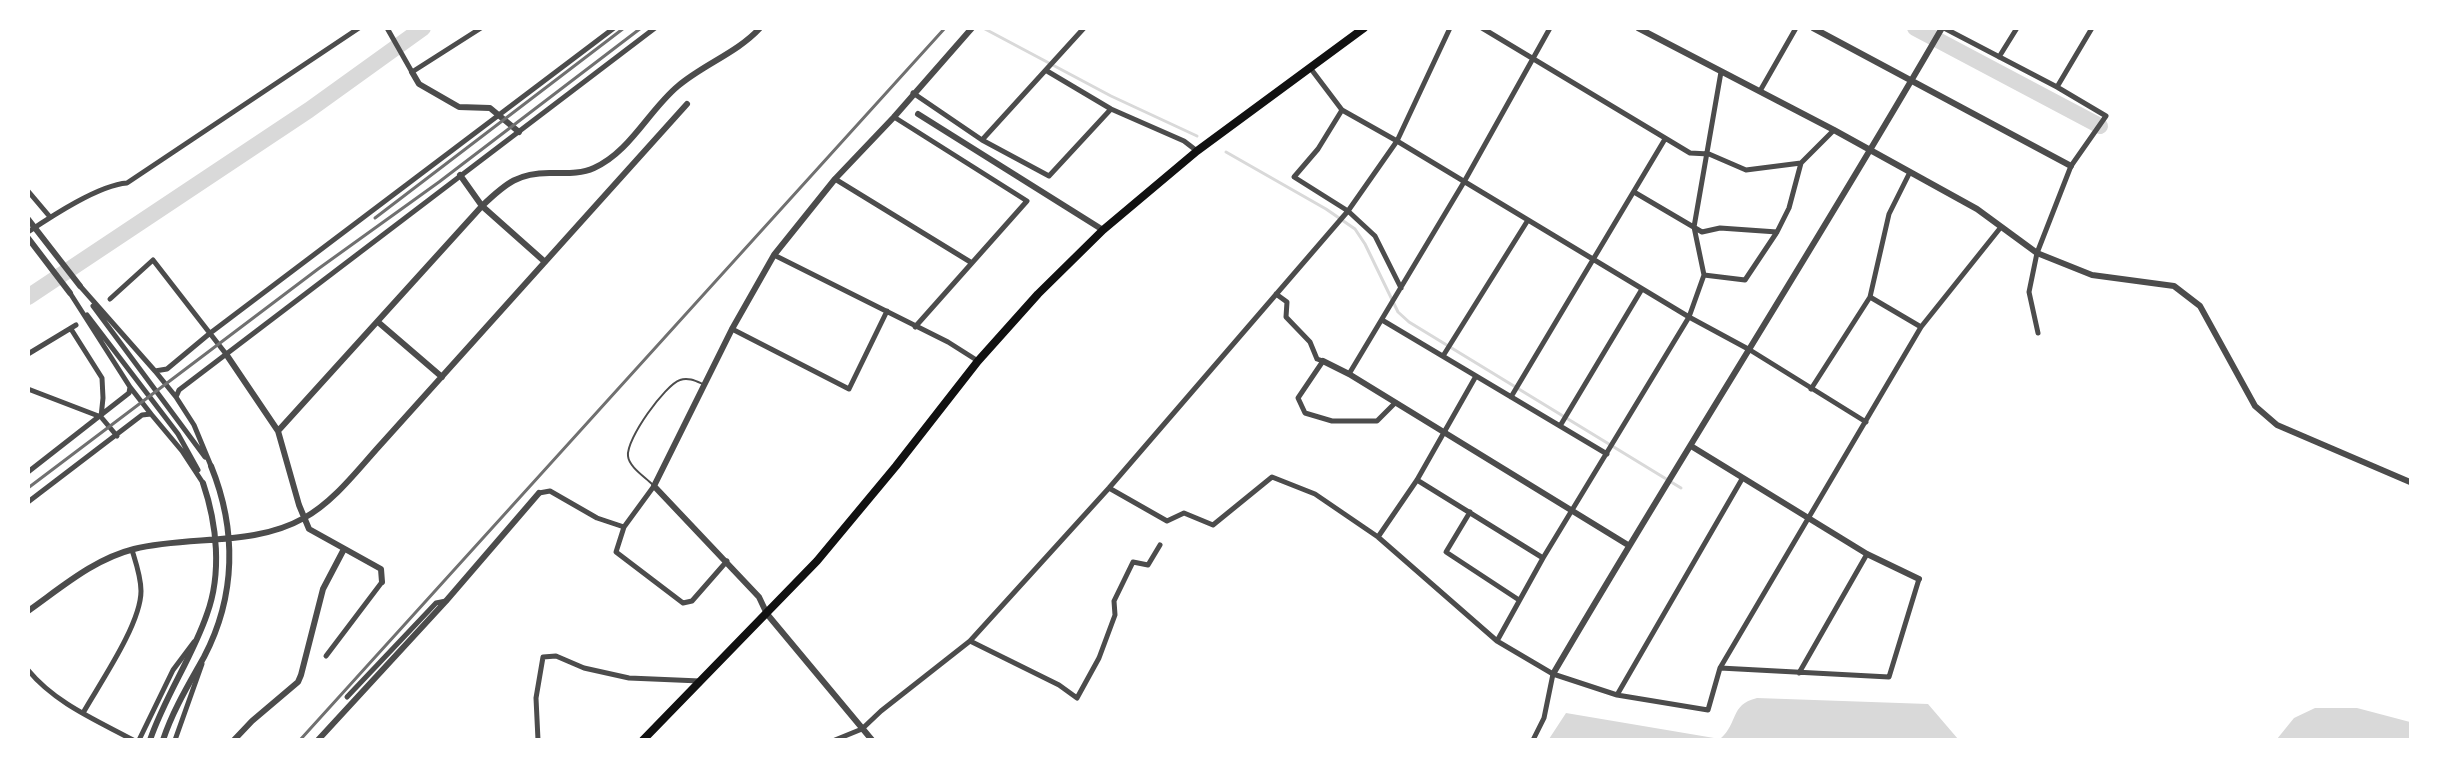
<!DOCTYPE html>
<html>
<head>
<meta charset="utf-8">
<style>
	body { margin:0 }
	#map { position:relative; width:2439px; height:768px; overflow:hidden; background:#fff; font-family:"PT Sans Narrow",sans-serif }
	canvas { display:block }
	.frame { position:absolute; inset:0; border:30px solid #fff; pointer-events:none }
</style>
</head>
<body>
<div id="map">
<canvas width="2439" height="768"></canvas>
<div class="frame"></div>
</div>
<script>
const ctx = document.querySelector('canvas').getContext('2d');
ctx.lineJoin = 'round';
function fill(path, color) { ctx.fillStyle = color; ctx.fill(path, 'evenodd'); }
function stroke(path, color, width, dash) { ctx.strokeStyle = color; ctx.lineWidth = width; ctx.lineCap = dash ? 'butt' : 'round'; ctx.setLineDash(dash || []); ctx.stroke(path); }
fill(new Path2D(`
	M1757 698 1928 704 1958 739H1549L1566 713 1720 739C1739 723 1729 705 1757 698Z
	M2315 708H2357L2410 722V739H2277L2294 718Z`), '#d9d9d9');
stroke(new Path2D(`
	M985 29 1111 96 1197 136
	M1226 152 1326 209 1355 229 1365 244 1398 312 1409 322 1681 488`), '#d9d9d9', 3);
stroke(new Path2D(`
	M1915 28 2100 126
	M28 297 309 110 423 28`), '#d9d9d9', 16);
stroke(new Path2D(`
	M652 484C645 477 629 467 628 456 626 439 665 385 680 380 688 377 696 381 703 384`), '#4c4c4c', 2);
stroke(new Path2D(`
	M387 28 412 72 481 28
	M1482 28 1690 153 1709 154 1746 170 1801 163
	M1944 28 2057 87 2106 116 2071 166 2037 253 2029 292 2038 333
	M1999 57 2017 28
	M1311 69 1342 110 1397 141 1689 317 1750 350 1866 422
	M1047 71 1111 109 1184 141 1197 151
	M2057 87 2092 28
	M1760 91 1796 28
	M913 93 982 140 1049 176 1111 109
	M1342 110 1318 149 1294 177 1348 211 1375 236 1401 288
	M894 117 1027 201 915 327
	M982 140 1084 28
	M835 179 972 263
	M28 191 50 217
	M1634 192 1702 232 1720 228 1777 232
	M28 232C52 216 99 185 127 183L359 28
	M774 255 948 342 978 361
	M1704 275 1745 280 1777 232 1789 208 1801 163 1834 130
	M80 286 155 371 167 369 209 334 614 28
	M1276 294 1287 302 1286 317 1310 342 1317 359 1323 361 1298 398 1305 413 1332 421H1377L1395 403
	M1870 297 1921 327
	M110 299 153 260 226 354
	M93 306 205 457
	M87 315 178 434 198 470
	M1382 320 1607 454
	M71 329 102 378 103 398 101 417
	M732 329 849 389 887 311
	M28 354 76 325
	M1443 356 1528 220
	M155 371 176 397
	M1349 374 1464 182 1550 28
	M130 387 151 414
	M28 389 101 417 117 436
	M1811 389 1870 297 1889 214 1910 172
	M1511 397 1665 139
	M1560 426 1642 289
	M211 466 194 425 176 397 179 390 655 28
	M28 472 129 393 130 387 70 293
	M1417 480 1543 558
	M1109 488 1167 521 1184 513 1213 525 1272 477 1315 494 1378 537 1497 641 1553 674 1617 695 1708 710 1720 668 1921 327 2001 227
	M539 493 550 491 597 518 624 527 654 486
	M28 502 142 415 151 414 182 451 203 483
	M1470 512 1446 552 1519 600
	M624 527 616 552 683 603 692 601 727 561
	M1378 537 1417 480 1476 376
	M970 641 1059 685 1077 698 1099 658 1115 615 1114 601 1133 562 1148 565 1160 545
	M1497 641 1543 558 1689 317 1704 275 1694 227 1721 72
	M326 656 382 582
	M1720 668 1889 677 1919 579
	M28 670C55 703 96 720 133 740
	M1799 673 1867 554
	M1617 695 1742 479
	M347 697 436 603 446 601
	M83 713C100 683 141 624 141 591 141 577 136 563 132 550
	M139 740 173 670 194 642
	M175 740 202 664
	M538 740 536 698 543 657 556 656 584 668 629 678 700 681
	M835 740 862 729 881 711 970 641 1109 488 1348 211 1397 141 1450 28
	M1533 740 1544 718 1553 674`), '#4c4c4c', 5);
stroke(new Path2D(`
	M1638 28 1834 130 1977 209 2037 253 2092 275 2174 286 2200 306 2255 406 2277 425 2410 482
	M1813 28 2071 166
	M412 72 419 84 459 107 490 108 519 132
	M918 114 1103 230
	M460 175 482 206 545 262
	M28 219 80 286
	M28 238 70 293
	M378 322 442 377
	M226 354 278 431 299 505 309 529 381 569 382 582
	M1323 361 1349 374 1628 545
	M278 431 482 206C506 183 519 172 553 173 566 173 581 174 594 168 630 152 649 110 678 86 704 64 737 53 760 28
	M1691 446 1867 554 1919 579
	M28 611C62 587 94 559 134 549 190 535 253 547 304 518 335 501 359 468 383 442L687 104
	M1553 674C1680 457 1816 246 1942 28
	M150 740C165 696 192 658 207 614 222 573 217 524 203 483
	M163 740C173 710 189 684 204 657 236 596 237 530 211 466
	M234 740 252 721 298 682 301 675 323 589 344 549
	M318 740 446 601 539 493
	M872 740 767 614 759 597 654 486 732 329 774 255 835 179 894 117 972 28`), '#4c4c4c', 6);
stroke(new Path2D(`
	M643 740 817 561 896 466 978 361 1038 294 1103 230 1197 151 1364 28`), '#111', 8);
stroke(new Path2D(`
	M375 218 624 28
	M28 488 318 269 439 182 641 28
	M300 740 945 28`), '#707070', 3);
</script>
</body>
</html>
